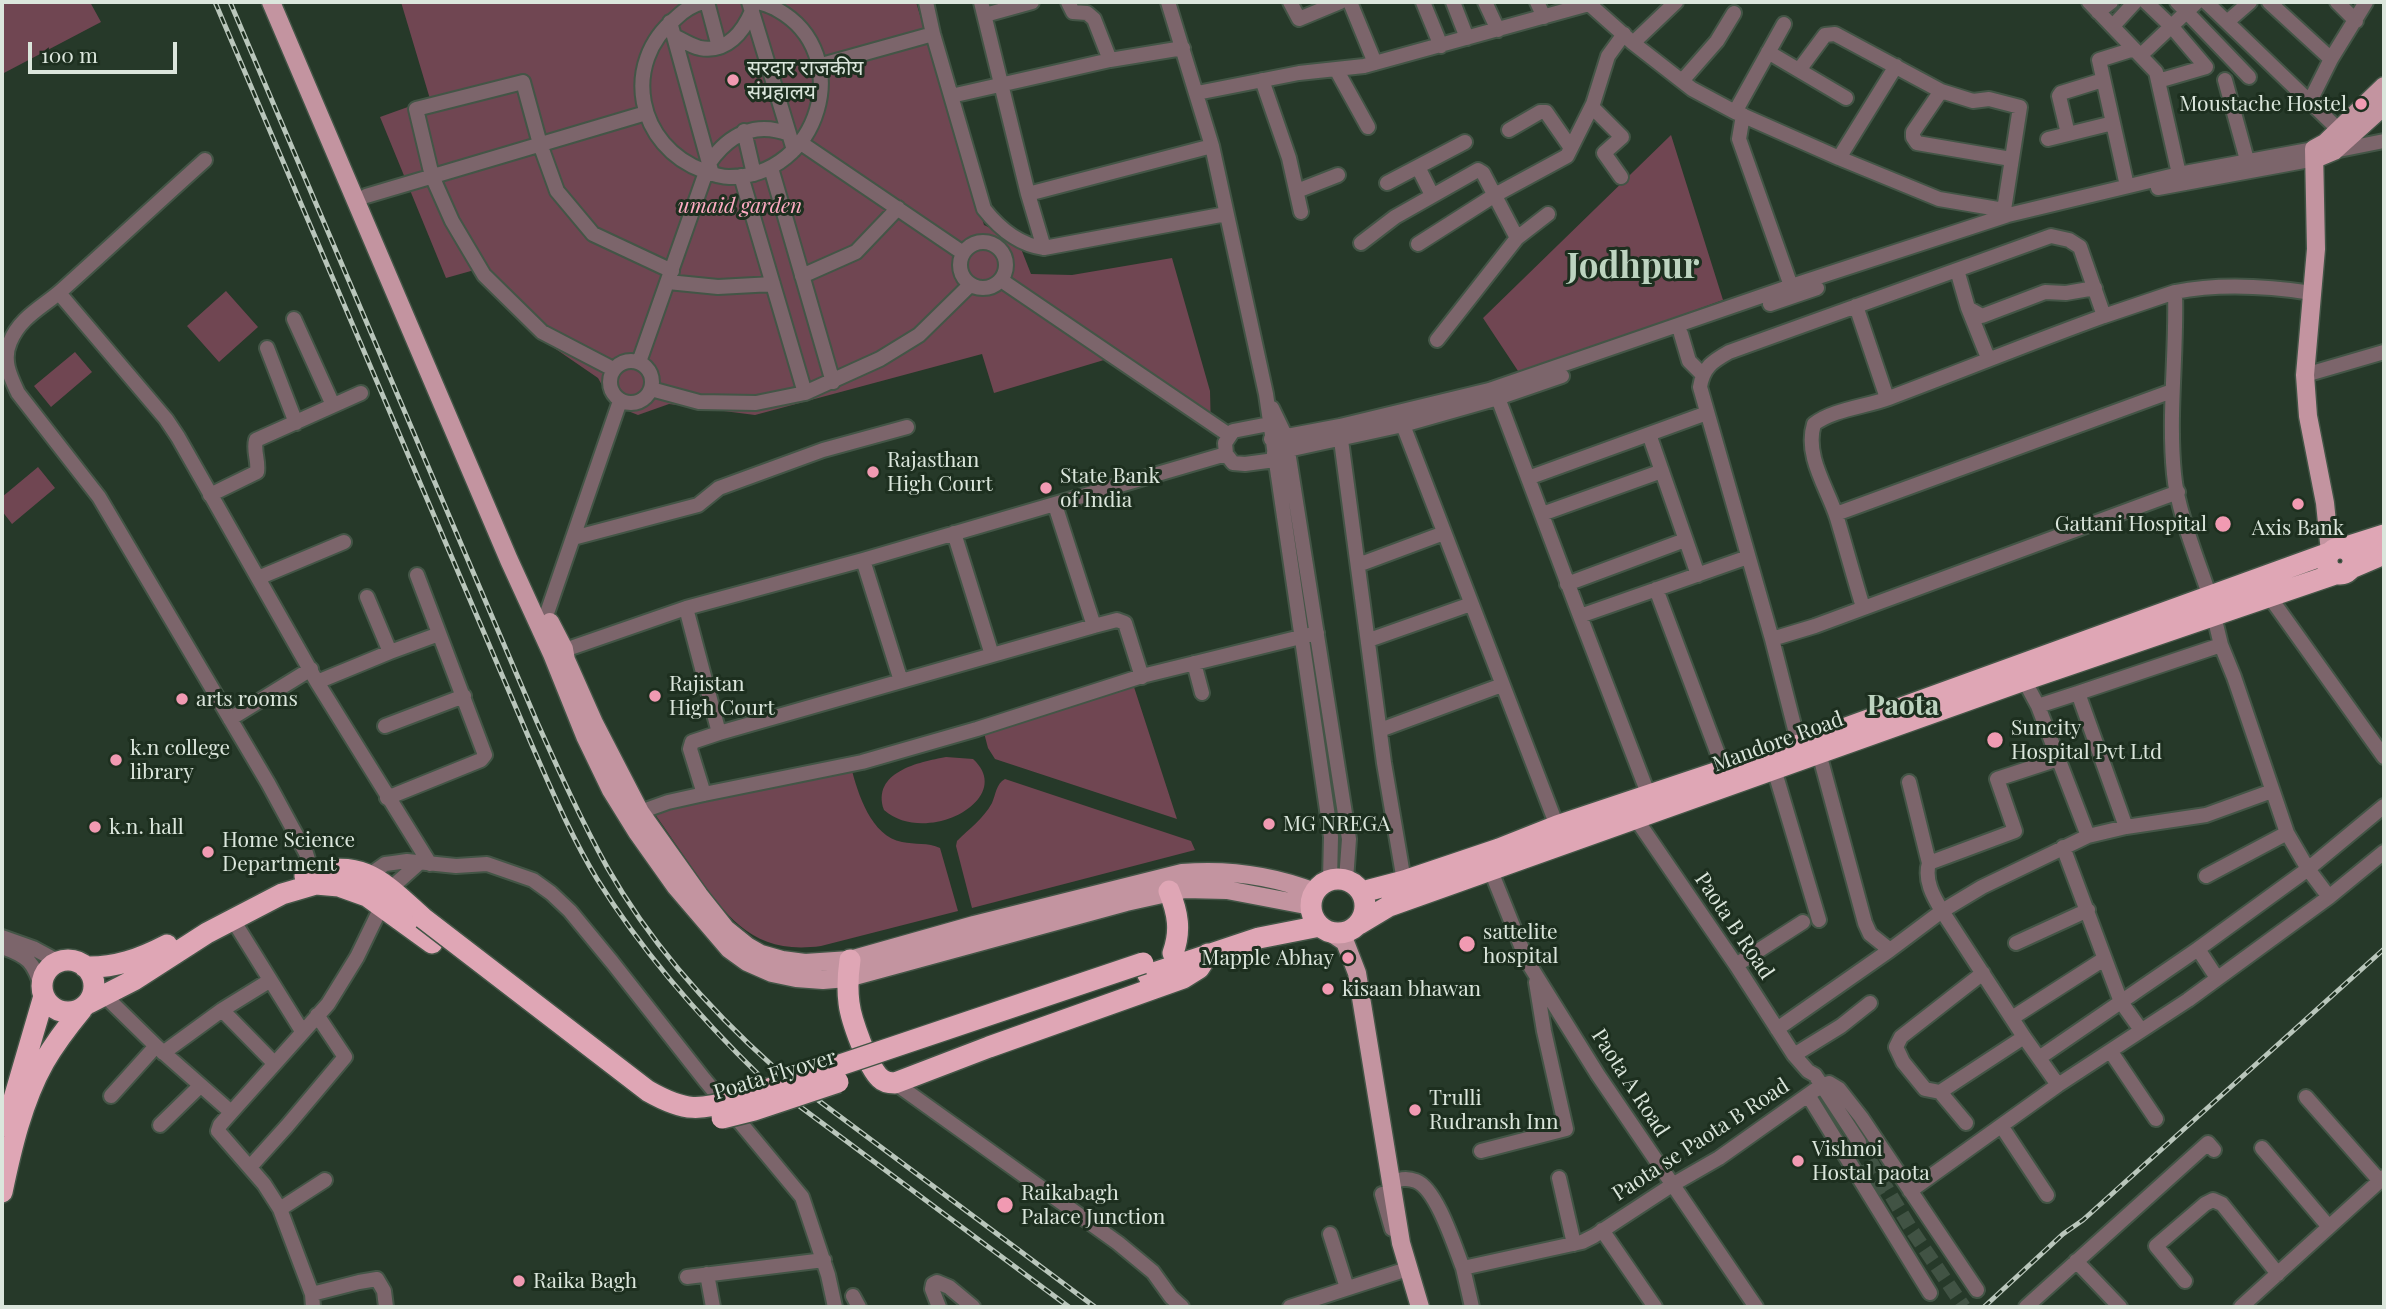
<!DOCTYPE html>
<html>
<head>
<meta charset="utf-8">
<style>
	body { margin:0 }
	#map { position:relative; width:2386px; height:1309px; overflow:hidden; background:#263929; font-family:"Playfair Display",serif }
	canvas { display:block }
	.frame { position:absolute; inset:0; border:4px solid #dbe6dc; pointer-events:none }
	.scale { position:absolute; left:28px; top:42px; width:149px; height:32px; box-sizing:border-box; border:4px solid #dbe6dc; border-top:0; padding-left:9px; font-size:21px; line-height:24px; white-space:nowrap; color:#dbe6dc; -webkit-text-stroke:5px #1d2f1f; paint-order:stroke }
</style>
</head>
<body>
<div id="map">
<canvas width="2386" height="1309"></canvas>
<div class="frame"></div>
<div class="scale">100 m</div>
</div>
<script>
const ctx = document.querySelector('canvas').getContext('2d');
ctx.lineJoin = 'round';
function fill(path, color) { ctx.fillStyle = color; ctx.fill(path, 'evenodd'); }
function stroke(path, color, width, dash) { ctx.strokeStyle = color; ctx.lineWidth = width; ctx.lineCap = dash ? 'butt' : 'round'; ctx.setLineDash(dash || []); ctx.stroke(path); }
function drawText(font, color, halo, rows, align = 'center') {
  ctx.font = font + ' "Playfair Display","Noto Sans Devanagari",serif'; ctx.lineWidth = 6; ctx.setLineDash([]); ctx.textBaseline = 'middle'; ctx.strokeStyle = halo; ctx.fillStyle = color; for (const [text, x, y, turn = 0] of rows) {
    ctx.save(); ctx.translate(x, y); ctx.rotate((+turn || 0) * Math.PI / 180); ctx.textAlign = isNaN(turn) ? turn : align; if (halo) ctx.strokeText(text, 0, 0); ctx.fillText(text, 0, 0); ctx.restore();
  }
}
fill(new Path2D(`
	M2 2H90L101 22 2 74Z
	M401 2H916L984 225 1018 241 1031 274 1072 275 1172 258 1210 391 1211 431 1104 360 994 393 982 354 755 415 669 404 638 415 613 405 598 378 531 332 478 269 446 278 380 117 430 99Z
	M1671 135 1723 300 1520 374 1483 318Z
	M226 291 258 327 219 362 187 326Z
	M75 352 92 372 51 407 34 386Z
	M38 467 55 488 12 524 2 511V497Z
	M1134 687 1177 819 995 759 988 748 983 729Z
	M946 757 973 759C1017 799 926 847 884 810 871 772 919 762 946 757Z
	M851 767C858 794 871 836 902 842 915 845 928 842 940 848L958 911 821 946C756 955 729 921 695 872 681 852 667 831 652 810Z
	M1005 779 1191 841 1195 850 972 908 956 846 957 841C969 829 984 818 992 803 996 794 996 784 1005 779Z`), '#704652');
stroke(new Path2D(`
	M1859 1142 1913 1232 1964 1307
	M1850 1148 1881 1198`), '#415344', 14, [14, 7]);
const minor = new Path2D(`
	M703 2C692 5 684 10 676 18 620 63 637 147 704 171 712 174 720 177 729 177 820 177 856 54 778 10 772 6 764 4 758 2
	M707 2 719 47
	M749 2 794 150
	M926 2 933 34 984 209C999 228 1019 245 1044 248L1226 214
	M981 2 1028 194 1044 248
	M1068 2 1073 12 1087 13 1094 19 1110 60
	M1168 2 1212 146 1266 394 1331 837 1330 880
	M1290 2 1299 19 1340 2
	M1350 2 1375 63
	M1423 2 1441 46
	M1453 2 1467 38
	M1485 2 1498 30
	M1537 2 1544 17
	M1587 2 1633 43 1692 89 1735 112 1839 158 1939 199 2004 210 2008 215
	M2089 2 2156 72 2179 174
	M2146 2 2172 27 2206 67 2158 81
	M2177 2 2249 77
	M2206 2 2339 130
	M2269 2 2331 59
	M2337 2 2356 21
	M2098 12 2111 2
	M985 15 1032 2
	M670 22 712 174
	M2227 22 2250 2
	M2113 26 2135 2
	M674 36C682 40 691 46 700 48 727 53 743 32 752 11
	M1633 43 1676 2
	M1768 52 1846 98
	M2141 55 2197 2
	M818 66 933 34
	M1336 69 1368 127
	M1799 70 1825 35 1835 34 1941 91 1973 101 1989 99 2020 107 2004 210
	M1262 80 1289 158 1301 212
	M2225 80 2247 160
	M1682 81 1717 41 1734 13
	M1941 91 1913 132V137L1917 143 2011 159
	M1197 93 1299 73 1364 66 1589 4
	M951 96 1110 60 1183 48
	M2310 101 2331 59 2366 2
	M1592 107 1622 137 1604 153 1621 177
	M1735 112 1784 24
	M1743 115 1739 139 1791 286
	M1509 130 1540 112H1546L1571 148
	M744 131 754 174
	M2068 134 2059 96 2061 93 2103 80
	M2048 139 2113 123
	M801 143 963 253
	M2334 151 2384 141
	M1839 158 1896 66
	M205 160C157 203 110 247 62 290 43 307 20 317 10 342 2 360 10 376 18 393L99 497 268 783 306 853 315 883
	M709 163C729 134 756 121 789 134
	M1418 167 1432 195
	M771 168 833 382
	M741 176 805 393
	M1387 183 1465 142
	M2127 186 2099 60 2134 49
	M2158 188 2315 159
	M1297 191 1338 175
	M1028 194 1212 146
	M366 196 646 113
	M960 265a23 23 0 1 1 46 0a23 23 0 1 1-46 0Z
	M1361 243 1395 217 1478 170 1483 173 1517 238 1548 214
	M1418 244 1495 195 1567 156 1593 104 1608 56 1624 34
	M1957 270 1968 308 1988 358
	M802 276 856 252 898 208
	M1001 280 1229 435
	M668 282 718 287 773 284
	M59 293 166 419 178 437 317 682 430 864
	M1770 304 1817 288
	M1856 306 1887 398
	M1968 308 1982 316 2045 292 2066 293 2095 288
	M294 319 333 405
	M1681 334 1689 361 1702 374
	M1437 340 1517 238
	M267 348 296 423
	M610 382a21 21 0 1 1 42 0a21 21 0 1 1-42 0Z
	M639 362 706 172
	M613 369 542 332 484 275 452 221 432 176 416 109 523 82 540 144 557 191 593 234 672 271
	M2305 375 2384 352
	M651 389 699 402 756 403 805 393 880 359 919 335 970 285
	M1498 398 1580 616
	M1272 408 1286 437 1288 451 1349 839 1346 880
	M1269 424 1233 431 1225 443 1226 454 1233 463 1245 464 1275 460
	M1403 425 1557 826
	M1649 434 1698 575
	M1271 439 1340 426 1489 390 1791 286 2008 215 2179 174 2314 149
	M1341 440 1384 763 1404 881
	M1274 453 1403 425 1498 398 1562 376
	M1528 478 1707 413
	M210 495 257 472C259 461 253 451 256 440L361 393
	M1055 505 1094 626
	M1542 514 1662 471
	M1836 514 2172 391
	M954 533 992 655
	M573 538 698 505 719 488 823 450 907 427
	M863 560 901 681
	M1358 565 1444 533
	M258 578 344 542
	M1567 584 1685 540
	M1656 589 1724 770
	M2269 596 2384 757
	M367 597 390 652
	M2210 597C2198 561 2177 510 2174 474 2168 413 2177 353 2175 292 2220 283 2267 286 2312 293
	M1863 607C1854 578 1846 548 1837 518 1828 489 1804 456 1814 424 1834 409 1865 407 1889 398 1961 371 2032 342 2104 316
	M686 608 719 733
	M546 616 620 401
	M2214 616 2221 645 2234 677 2287 833 2308 869 2329 897
	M1772 639 1700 387C1703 367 1713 361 1729 352L2051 236 2069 240 2080 247 2104 316 2175 292
	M1369 640 1471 604
	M556 653 686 608 863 560 1226 454
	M1194 663 1202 693
	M2024 680 2038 706 2088 836
	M317 682 390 652 439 634
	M2038 706 2078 693
	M230 719 311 669
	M385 726 464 696
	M1380 730 1502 685
	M1799 745 1772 639 1815 626 2178 492
	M1819 753 1865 923 1870 934 1890 950 1942 911C1933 896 1924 880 1929 863L2015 831 1997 779 2058 759
	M1774 769 1819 920
	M1909 782 1929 863
	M704 794 690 749 692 742 719 733 1094 626 1117 620 1125 623 1142 677
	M1649 796 1580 616 1748 557
	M387 798 481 760 485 755 417 575
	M640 812 668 802 704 794 862 762 977 729 1142 676 1317 633
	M1632 813 1736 965 1794 1055 1808 1071 1815 1075 1859 1142
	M2126 827 2078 693 2221 645
	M2063 847 2121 1002 2141 1030
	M1491 871 1527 961 1598 1075 1756 1307
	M2206 876 2287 833
	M364 879 385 864 393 863 407 861 456 866 487 864 533 880 551 893 570 911 612 962 704 1079 802 1197 828 1275 835 1307
	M233 920 302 1031
	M2 937 33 948 59 962
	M2016 943 2088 910
	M2 947C28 956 34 962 42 989
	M1736 965 1803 922
	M2217 978 2198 949 2308 869 2384 806
	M105 996 156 1046 231 1112
	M222 1010 274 1063
	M2012 1018 2104 959
	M1777 1029 1890 950
	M2111 1052 2156 1119
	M163 1053 222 1010 269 981
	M1794 1055 1841 1026 1870 1003
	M2039 1058 2198 949
	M895 1083 1118 1243 1153 1272 1171 1297 1182 1307
	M2058 1085 2024 1037 1942 911 1982 887 2088 836 2126 827 2206 815 2272 791
	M1940 1092 2024 1037
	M1808 1095 1930 1293
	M111 1096 156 1046
	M2306 1097 2380 1181
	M1966 1123 1940 1092 1925 1089 1903 1062 1896 1047 1901 1037 1983 973
	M160 1125 200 1086
	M2002 1127 2047 1195
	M2262 1148 2329 1227
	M1481 1151 1566 1129 1544 1031 1536 982
	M250 1167 287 1126 345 1057 317 1015
	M1559 1178 1574 1244
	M1390 1184C1399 1179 1406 1177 1416 1181 1437 1189 1455 1248 1463 1268L1582 1242 1594 1236 1672 1185 1719 1158 1815 1090 1829 1083 1839 1089 1861 1117 1977 1290
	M1910 1191 2058 1085 2188 1000 2329 897 2384 852
	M1382 1194 1392 1229
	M280 1209 325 1180
	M1602 1230 1655 1307
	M1330 1234 1347 1288
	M2076 1261 2120 1307
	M1463 1268 1472 1307
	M707 1274 713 1307
	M687 1277 824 1260
	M2185 1281 2156 1246 2205 1204 2213 1200 2222 1204 2278 1274
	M312 1294 359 1282 377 1279 384 1291 386 1307
	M853 1296 859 1307
	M313 1307 312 1294 280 1209 264 1184 218 1131 220 1125 328 1004 357 957 390 889 419 863
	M939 1307 932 1289 933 1284 937 1282 949 1287 973 1307
	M1290 1307 1401 1271
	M2026 1307 2208 1143 2214 1150
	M2241 1307 2384 1177`);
const major = new Path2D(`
	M271 2 509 560 552 654 585 736 611 790 637 832 676 887 729 949 747 962 772 973 796 978 823 980 847 978 1126 902 1185 889 1227 890 1311 906
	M2315 159 2334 151 2384 106
	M2330 552 2325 503 2308 416 2305 375 2316 249 2314 149 2325 143 2384 86
	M550 622 564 649 566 660 594 723 640 812 699 895 726 929 747 946 761 954 782 960 805 963 850 960 974 925 1182 873C1229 869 1271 875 1315 892
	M1330 932 1345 942 1357 973 1401 1243 1420 1307`);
const highway = new Path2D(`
	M2327 561a13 13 0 1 1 26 0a13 13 0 1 1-26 0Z
	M2343 548 2384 535
	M2351 568 2384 554
	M305 876C362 856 384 883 423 918
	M1311 906a27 27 0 1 1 54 0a27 27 0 1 1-54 0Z
	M1169 891C1178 913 1181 931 1173 953
	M1362 892 1404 881 1499 849 1557 826 1799 745 2329 553
	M1359 924 1389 906 2024 680 2335 574
	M850 960C848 974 847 988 849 1003 851 1020 868 1067 880 1078 884 1082 890 1083 895 1083L989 1047 1183 978 1199 968 1208 954
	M42 986a26 26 0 1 1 52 0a26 26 0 1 1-52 0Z
	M85 967C115 968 140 959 167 945
	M1148 975 1259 938 1320 926
	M89 1003 134 980 207 933 282 894 316 884 339 886 367 896 432 943
	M6 1126 44 996
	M2 1192C11 1149 22 1101 44 1062 55 1043 68 1026 82 1009`);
stroke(minor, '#435546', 18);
stroke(major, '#435546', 21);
stroke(highway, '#435546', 24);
stroke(minor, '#7c656b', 14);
stroke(major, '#c394a0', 18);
stroke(highway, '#dfa6b5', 21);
const rail = new Path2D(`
	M215 2 534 750C553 793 572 838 597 879 643 953 700 1018 763 1079L1069 1307
	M230 2 537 722C559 771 581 820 607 867 650 943 711 1011 775 1068L1095 1307
	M1984 1307 2063 1234 2083 1220 2384 949`);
stroke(rail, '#b9c6bb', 5);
stroke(rail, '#1d2f1f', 2.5, [8]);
const highwayBridge = new Path2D(`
	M423 918 648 1091C687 1113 698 1110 739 1099L1143 963
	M722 1118 754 1110 838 1082`);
stroke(highwayBridge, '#435546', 24, []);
stroke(highwayBridge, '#dfa6b5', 21);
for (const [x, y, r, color] of [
	[733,80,7,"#f19ab2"],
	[2361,104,7,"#f19ab2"],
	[873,472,7,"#f19ab2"],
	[1046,488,7,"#f19ab2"],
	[2298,504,7,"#f19ab2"],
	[2223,524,9,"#f19ab2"],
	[655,696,7,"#f19ab2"],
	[182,699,7,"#f19ab2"],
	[1995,740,9,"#f19ab2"],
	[116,760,7,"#f19ab2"],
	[1269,824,7,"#f19ab2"],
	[95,827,7,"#f19ab2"],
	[208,852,7,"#f19ab2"],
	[1467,944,9,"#f19ab2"],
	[1348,958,7,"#f19ab2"],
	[1328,989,7,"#f19ab2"],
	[1415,1110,7,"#f19ab2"],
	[1798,1161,7,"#f19ab2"],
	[1005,1205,9,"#f19ab2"],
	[519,1281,7,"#f19ab2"]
]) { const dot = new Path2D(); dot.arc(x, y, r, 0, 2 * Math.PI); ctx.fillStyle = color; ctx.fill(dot); stroke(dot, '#1d2f1f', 2.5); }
drawText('21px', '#dbe6dc', '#1d2f1f', [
	["सरदार राजकीय",747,68],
	["संग्रहालय",747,92],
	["Moustache Hostel",2347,104,"right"],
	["Rajasthan",887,460],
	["High Court",887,484],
	["State Bank",1060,476],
	["of India",1060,500],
	["Gattani Hospital",2207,524,"right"],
	["Axis Bank",2298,528,"center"],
	["Rajistan",669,684],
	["High Court",669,708],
	["arts rooms",196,699],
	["Suncity",2011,728],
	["Hospital Pvt Ltd",2011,752],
	["k.n college",130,748],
	["library",130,772],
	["MG NREGA",1283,824],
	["k.n. hall",109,827],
	["Home Science",222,840],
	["Department",222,864],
	["sattelite",1483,932],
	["hospital",1483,956],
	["Mapple Abhay",1334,958,"right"],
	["kisaan bhawan",1342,989],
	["Trulli",1429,1098],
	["Rudransh Inn",1429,1122],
	["Vishnoi",1812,1149],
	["Hostal paota",1812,1173],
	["Raikabagh",1021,1193],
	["Palace Junction",1021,1217],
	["Raika Bagh",533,1281]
], 'left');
drawText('italic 21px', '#feacc3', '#1d2f1f', [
	["umaid garden",740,206]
]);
drawText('21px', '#dbe6dc', '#1d2f1f', [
	["Mandore Road",1778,742,-20],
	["Paota B Road",1734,926,56],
	["Poata Flyover",775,1075,-17],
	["Paota A Road",1630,1083,57],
	["Paota se Paota B Road",1701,1140,-33]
]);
drawText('bold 28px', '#bdd4c0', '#1d2f1f', [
	["Paota",1903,706]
]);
drawText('bold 35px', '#bdd4c0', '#1d2f1f', [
	["Jodhpur",1633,267]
]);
</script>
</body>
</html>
